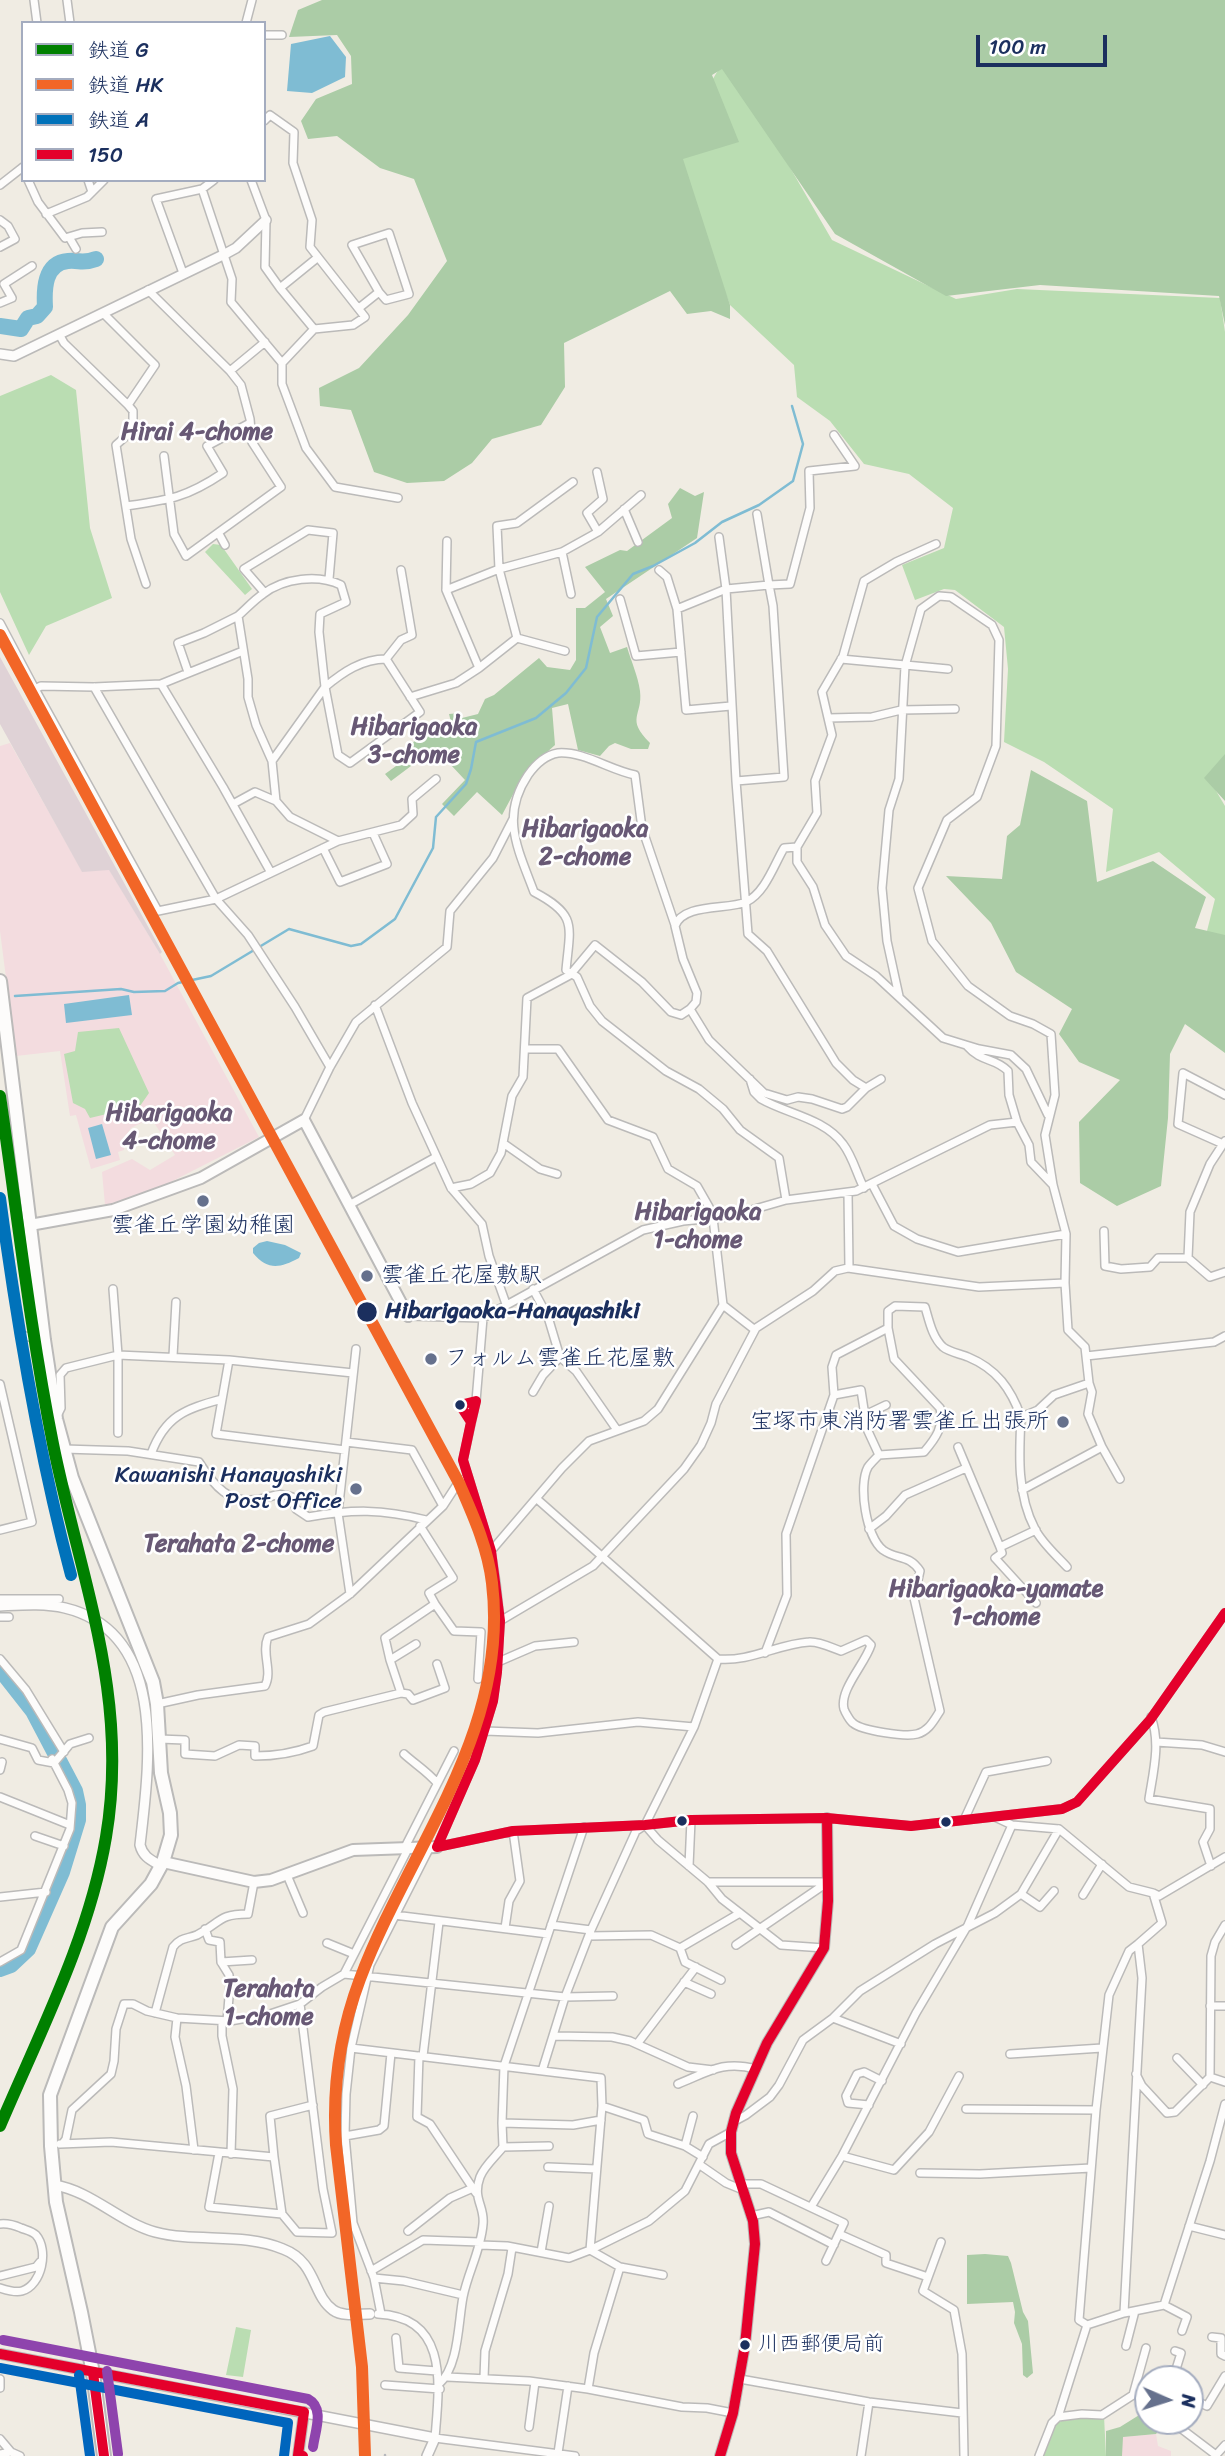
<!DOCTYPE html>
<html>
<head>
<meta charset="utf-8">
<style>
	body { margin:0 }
	#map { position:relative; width:1225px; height:2456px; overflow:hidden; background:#f0ece3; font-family:Sriracha,"Klee One",sans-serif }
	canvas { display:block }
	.legend { position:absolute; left:21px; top:21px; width:245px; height:161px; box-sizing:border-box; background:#fff; border:2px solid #a4acbf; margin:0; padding:9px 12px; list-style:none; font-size:21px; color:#1b2f5e }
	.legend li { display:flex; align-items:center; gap:14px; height:35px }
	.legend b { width:35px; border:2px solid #a4acbf }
	.north { position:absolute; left:1134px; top:2365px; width:70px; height:70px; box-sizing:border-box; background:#fff; border:2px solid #a4acbf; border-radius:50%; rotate:93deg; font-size:19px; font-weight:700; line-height:28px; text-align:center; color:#1b2f5e }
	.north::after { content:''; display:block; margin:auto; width:24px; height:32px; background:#66718d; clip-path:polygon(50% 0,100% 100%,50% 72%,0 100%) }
	.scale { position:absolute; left:976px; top:35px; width:131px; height:32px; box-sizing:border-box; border:4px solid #1b2f5e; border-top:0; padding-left:9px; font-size:21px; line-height:24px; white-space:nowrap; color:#1b2f5e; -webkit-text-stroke:5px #fff; paint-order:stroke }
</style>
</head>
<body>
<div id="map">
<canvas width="1225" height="2456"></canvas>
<ul class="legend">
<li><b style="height:9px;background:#008000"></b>鉄道 G</li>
<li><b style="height:9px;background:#f26627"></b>鉄道 HK</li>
<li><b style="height:9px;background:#0072ba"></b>鉄道 A</li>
<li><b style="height:9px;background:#e4002b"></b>150</li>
</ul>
<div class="north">N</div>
<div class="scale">100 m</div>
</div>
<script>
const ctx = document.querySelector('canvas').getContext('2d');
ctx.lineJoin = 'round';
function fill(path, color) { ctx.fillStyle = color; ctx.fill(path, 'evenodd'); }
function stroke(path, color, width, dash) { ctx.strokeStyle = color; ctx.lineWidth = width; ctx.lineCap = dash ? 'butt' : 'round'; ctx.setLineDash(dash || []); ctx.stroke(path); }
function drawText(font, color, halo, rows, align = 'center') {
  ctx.font = font + ' Sriracha,"Klee One",sans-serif'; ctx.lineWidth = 5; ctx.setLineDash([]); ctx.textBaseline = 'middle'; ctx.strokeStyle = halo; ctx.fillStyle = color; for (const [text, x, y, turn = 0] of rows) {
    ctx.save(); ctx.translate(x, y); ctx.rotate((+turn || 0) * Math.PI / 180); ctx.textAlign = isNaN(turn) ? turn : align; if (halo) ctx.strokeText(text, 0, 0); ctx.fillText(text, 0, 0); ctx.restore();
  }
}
fill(new Path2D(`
	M10 743 82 871 109 869 160 954 259 1137 151 1192 105 1205 102 1172 132 1159 150 1170 175 1155 151 1118 131 1128 126 1136 124 1150 118 1152 120 1160 91 1169 76 1115 70 1116 60 1051 16 1056 0 931V746Z
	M1156 2434 1158 2446 1171 2451V2456H1122V2437Z`), '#f3dcdf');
fill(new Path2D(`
	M0 657 162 952 160 954 109 870 82 872 0 724Z`), '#dfd2d6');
fill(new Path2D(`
	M726 57 832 240 956 299 1017 289 1220 298 1225 332V763L1212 784 1225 806V937L1206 935 1215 899 1159 852 1106 872 1113 809 1044 762 1004 742 1008 669 1004 627 955 590 944 589 915 600 902 565 944 548 953 508 909 474 864 464 830 421 797 397 794 365 730 305 671 149Z
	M51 375 76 390 90 528 112 598 46 626 29 655 0 592V396Z
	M213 544 221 545 252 589 245 595 205 552Z
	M119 1028 149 1093 140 1106 90 1118 85 1109 73 1103 64 1054 75 1051 78 1032Z
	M236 2327 251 2330 243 2377 226 2375Z
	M1083 2416H1104L1106 2456H1042C1053 2425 1049 2421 1083 2416Z`), '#baddb2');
fill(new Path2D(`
	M322 0H1225V325L1219 296 1040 285 946 296 835 234 722 69 712 75 739 142 683 159 730 305V319L711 311 687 314 670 291 564 343 565 387 541 425 492 439 472 463 444 481 407 483 374 472 351 410 320 406 319 388 359 368 408 315 447 261 414 179 380 168 337 136 308 139 301 121 316 99 352 84 351 56 337 35 289 37 298 10Z
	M680 488 695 496 704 492 697 538 606 599 613 616 600 627 610 653 627 647C631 661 638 676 640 691 643 716 625 718 650 743L648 749H631L615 743 609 746 600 756 578 750 568 704 552 708 555 745 525 772 502 815 477 792 454 816 442 804 465 780 435 748 391 781 385 774 414 753 409 745 428 732 451 722 449 714 460 713 462 718 478 714 485 699 494 695 539 658 547 667 570 670 576 660V608H585L605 592 585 567 620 550 627 551 672 518 668 504Z
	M1225 754V801L1204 778Z
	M1031 770 1087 801 1097 882 1153 861 1206 897 1195 928 1225 935V1053L1185 1024 1170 1054 1168 1118 1161 1186 1117 1206 1080 1183 1079 1122 1120 1080 1079 1062 1059 1034 1072 1009 1016 972 991 923 946 876 1002 879 1007 836 1020 825Z
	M985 2254 1008 2256 1011 2263 1023 2312 1028 2321 1033 2373 1027 2378 1023 2375 1022 2344 1014 2323 1015 2312 1013 2302 967 2304V2255Z
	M1144 2412 1148 2415V2421H1155L1162 2426 1156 2434 1123 2437 1122 2456H1106V2431L1120 2427Z`), '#abcca6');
fill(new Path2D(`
	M330 36 346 57 345 77 312 93 287 91 291 44Z
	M129 995 132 1015 66 1023 64 1004Z
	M102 1124 111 1155 96 1159 88 1128Z
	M267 1241 285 1245 301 1253 299 1258C280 1268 268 1271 253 1253V1248L259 1243Z`), '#7fbcd3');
stroke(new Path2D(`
	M15 996 121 989 134 992 165 991 178 983 211 976 289 929 351 946 361 944 395 919 433 848 436 817 466 784 471 769 476 742 536 718 566 693 586 668 597 617 633 574 653 566 695 543 722 522 759 505 793 481 803 444 792 406`), '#7fbcd3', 2.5);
stroke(new Path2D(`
	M0 326 21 329 28 318 37 316 45 307C44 290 44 263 68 261 80 260 83 264 96 259
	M0 1669 33 1711 75 1791 78 1805V1820L62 1872 28 1949 11 1965 0 1969`), '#7fbcd3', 16);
const minor = new Path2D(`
	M34 0 37 23
	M67 0 70 23
	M246 23 252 0
	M264 35H282
	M264 121 270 115 294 132 293 163 312 220 310 247 365 317 353 325 314 329 282 363V384L306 448 335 487 398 498
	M28 180 38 202 65 238 82 233 102 232
	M88 180 92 192
	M251 180 266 220 265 267 280 288
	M0 185 23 167
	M202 189 232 279 231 302 282 363
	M46 214 87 197 104 180
	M0 220 8 226 15 239 0 247
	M69 237 76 249
	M183 273 156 199 202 189 214 180
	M148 290 230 371 265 342
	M0 303 12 298 4 284 32 266
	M359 308 379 292 386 300 409 294 389 233 352 245 379 292
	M314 329 280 288 317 258
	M59 334 64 343 128 405 155 365 103 313
	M128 405 133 411V430L116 445 131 539 146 584
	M164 456 174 534 186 556 281 487 252 442 250 419 241 385 230 371
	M597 472 603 499 587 513 598 532
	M573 482 517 523 497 526 499 569 562 552 598 532 641 495
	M126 506C168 500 186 498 223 473L207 446 250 423
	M624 509 638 542
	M757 514 769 585 790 584 810 508 809 471 855 466 834 435
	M219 534 225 545
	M719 537 726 589 736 781
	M562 552 571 594
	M659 570 667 577 677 609
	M446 590 499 569 517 638 479 668
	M264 592 244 569 308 530 333 533 329 579
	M620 599 636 656 681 652
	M0 623 35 689
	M517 638 565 651
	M386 659 401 640 412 635 401 570
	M841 659 948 669
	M188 672 178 643 204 633 238 616
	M161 684 243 651
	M94 687 216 899 248 935 295 1007 330 1067
	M325 687 338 755 350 763 420 712 386 659C362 659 343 672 325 687L319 632 320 614 346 602 341 585C318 574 284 578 263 594 254 600 246 609 238 616L248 679V697L256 725 272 761 276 801 290 817 338 841
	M410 697 456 683 479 668 446 590 447 541
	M731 706 686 710 677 609 726 589 769 585 773 606 784 777 736 781 748 934 767 951 836 1063 853 1080 866 1088 881 1079
	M828 718 872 717 901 710 955 709
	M272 761 325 687
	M233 804 255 792 276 801
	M797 847V862L813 887 825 925 846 956 876 976 943 1038 979 1049 1011 1055 1026 1069 1048 1115
	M323 848 340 882 387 864 373 833
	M270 871 223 787 161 684 94 687 41 686 35 689 158 911 216 899 338 841 401 825 413 814 412 799 436 779
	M675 925 642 828 635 775C610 770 583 751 558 753 546 755 535 765 528 775 500 817 518 849 534 892 578 915 570 926 566 970L577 977 590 1006 602 1021 666 1071 699 1089 723 1109 740 1130 779 1158 786 1200
	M899 996 887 941 882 888 889 810 899 779 905 666 921 609 939 596 951 597 992 625 999 640 996 746 977 797 947 820 918 888 932 941 968 986 1010 1016 1033 1024 1051 1034 1055 1095 1045 1135 1053 1185 1066 1234 1065 1283 1068 1330 1085 1347 1089 1383 1054 1395 1038 1410 1021 1417C1019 1455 1017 1495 1035 1529 1042 1543 1057 1556 1067 1567
	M375 1005 412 1103 451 1188 482 1224 489 1256 506 1304
	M967 1046C982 1063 994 1057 1008 1071L1009 1095 1017 1122 1029 1145 1031 1162 1053 1185
	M525 1049H558L608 1120 653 1137 668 1169 697 1186 709 1207 713 1218 723 1305 755 1330
	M750 1079 754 1092 761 1099C787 1114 824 1118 843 1144 853 1157 857 1175 864 1188
	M866 1088 847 1107 842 1109 812 1099 798 1097 787 1100 764 1093 709 1040 690 1009 696 1002 697 993 683 959 675 926C683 903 727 910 746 902 765 893 774 865 784 848L797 847 817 813 815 781 832 735 822 692 843 656 864 581 896 562 936 544
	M304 1120 330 1067 356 1022 447 947 450 911 493 858 513 819
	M503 1143 540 1169 557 1174
	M1223 1144 1178 1124 1183 1073 1225 1095
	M872 1184 894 1226 917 1239 958 1252 1066 1234
	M451 1188 471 1184 490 1173 501 1153 512 1096 523 1077 527 998 570 975 595 945 642 982 671 1012 681 1015 690 1009
	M848 1193 849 1268
	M349 1205 436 1157
	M0 1217H3L20 1335 44 1340
	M1104 1231 1105 1266 1121 1269 1150 1267 1158 1258H1188L1210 1277 1225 1272
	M1188 1258 1190 1212 1210 1164 1225 1141
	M113 1289 118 1355V1433
	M533 1289 548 1317 560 1357 576 1371 617 1430
	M408 1316 483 1318 643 1230 683 1221 727 1217 786 1200 856 1191 990 1125 1017 1122
	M173 1356 176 1302
	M1086 1356 1214 1342 1225 1336
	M0 1384 32 1522 0 1530
	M533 1392 543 1375 560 1357
	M834 1395 832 1367 836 1355 888 1328V1311L895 1306 925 1307C929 1320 932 1337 943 1347 949 1352 961 1354 968 1357 997 1369 1011 1389 1021 1417
	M865 1415 886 1405
	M57 1416 61 1408 60 1375 66 1368 118 1355 229 1360
	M346 1442 412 1450 443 1506
	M958 1447 1000 1547 1002 1553 995 1558 1036 1603
	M1102 1447 1120 1479
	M64 1449 128 1451 199 1462C214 1486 229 1505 260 1499 274 1497 277 1491 292 1497L296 1509 308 1517C353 1509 382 1509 426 1520
	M345 1450 216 1434 229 1360 353 1373
	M151 1454C165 1416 185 1409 222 1399
	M879 1455 924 1452C936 1438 944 1427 940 1408L894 1359 888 1328
	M1022 1490 1102 1447 1088 1414 1092 1392 1089 1383
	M537 1499 718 1659C750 1662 778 1644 809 1642 819 1641 832 1648 841 1651L866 1640 871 1645C865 1664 839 1690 844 1709 845 1712 850 1721 853 1723 862 1731 906 1737 917 1734 929 1731 934 1720 940 1711L914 1598 920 1571C909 1554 897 1560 883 1550 866 1537 858 1485 868 1467 871 1463 876 1458 879 1455L867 1429 861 1390 834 1395 786 1534 787 1595 765 1653
	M869 1529 886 1516 905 1495 966 1468
	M1000 1547 1036 1530
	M491 1551 562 1468 589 1441 644 1421 658 1409 723 1305
	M350 1594 338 1513 356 1349
	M0 1599H59
	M435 1604 454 1631 481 1632 478 1679
	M0 1617H9
	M500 1621 593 1566 684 1469 701 1445 711 1423 716 1404 756 1328 813 1291 835 1271 848 1268 979 1287 1065 1283
	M0 1659 26 1690 64 1752
	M390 1660 385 1638 435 1604 429 1593 453 1578 420 1526
	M498 1662 535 1646 574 1642
	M401 1693 390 1660 416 1644
	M157 1704 198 1695 265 1686C273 1671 261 1653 268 1637L309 1624 350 1594 443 1506 456 1486 467 1477
	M1151 1717C1161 1743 1153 1773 1149 1799L1210 1809V1829L1203 1842 1211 1866
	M694 1727 718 1659
	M485 1731 538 1733 638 1722 694 1727 645 1825 636 1831 591 1930 565 1997 542 2071
	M0 1739 32 1748 38 1760 54 1763 70 1744 89 1738
	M159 1739 185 1740V1754L215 1756 239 1745 255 1746V1756C276 1756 294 1753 313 1746L319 1715 324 1712 401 1693 408 1694 413 1700 445 1688 437 1664
	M1156 1742 1202 1745 1225 1752
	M404 1754C415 1764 428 1772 437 1783
	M0 1770 2 1762
	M0 1797 70 1825
	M964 1820 986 1772 1047 1761
	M645 1825 658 1840 708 1882 722 1899 781 1945 824 1948
	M1012 1825 1059 1829 1129 1887 1153 1893 1162 1923 1138 1944 1142 1978 1124 2313 1087 2325 1058 2417 1052 2423 1039 2456
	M35 1836 64 1846
	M437 1847 513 1831 645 1825 691 1820 827 1818 911 1826 1062 1809 1077 1802 1150 1720 1225 1613
	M437 1847 475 1760 493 1701 497 1672 500 1621 496 1583 491 1551 463 1460 476 1401 483 1318
	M404 1849 454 1751
	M689 1866 691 1820
	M287 1875 303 1913
	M708 1882H828L736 1945
	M1153 1893 1159 1896 1225 1857
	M1021 1894 1040 1907 1054 1891
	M1083 1895 1102 1864
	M0 1897 46 1892
	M394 1915 548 1934
	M551 1925 591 1930
	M505 1928 509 1901 520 1881 513 1831
	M205 1929 209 1940 220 1942 221 1962 229 1975 230 1985 227 2021
	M589 1936 651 1935 680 1948
	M327 1943 354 1954
	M0 1962 21 1950 70 1829 72 1803 68 1790 52 1759
	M221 1962 252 1960
	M344 1974 565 1997 613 1996
	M721 1980 685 1962 680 1948 740 1913
	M684 1982 711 1994
	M1210 2006H1225
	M155 2013 173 1947C181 1937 187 1939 197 1935 221 1923 217 1914 248 1914L254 1882
	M177 2018 175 2037 186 2086 194 2150
	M833 2018 901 2044
	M222 2021V2036L233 2089 231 2154
	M554 2036 612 2037 630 2041 688 2067 713 2070
	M637 2044 696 1967
	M351 2048 601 2078 602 2106 590 2250 620 2267 594 2353 588 2389
	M1010 2054 1102 2048
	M419 2056 417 2117 430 2124 476 2193
	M423 2056 439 1922
	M1177 2058 1203 2085
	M1136 2074 1142 2086 1167 2113 1175 2112 1210 2077 1225 2082
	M1210 2077 1211 1956 1215 1942 1225 1925
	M678 2084C708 2072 723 2060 756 2069
	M869 2105 848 2103 846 2096 857 2074 864 2072 882 2081
	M602 2106 644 2120 648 2134 685 2146 703 2157
	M966 2109 1096 2110
	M733 2122 746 2115 770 2097 779 2085 803 2040 833 2018 860 1991 935 1944 995 1913 1021 1894 1059 1829
	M502 2123 573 2125 601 2120
	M345 2136 379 2130 384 2126 391 2053
	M63 2143 66 2139 72 2110 111 2074 114 2061 116 2029 124 2004H133L147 2011 177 2018 230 2021 270 2014 300 2004 322 1987 344 1974 408 1849
	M60 2144 111 2142 274 2157 282 2214
	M685 2146 693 2116
	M503 2147 549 2146
	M219 2153 209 2207 282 2214 297 2232 332 2233 323 2189 300 2004
	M842 2156 894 2170 929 2132 959 2076
	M274 2157 270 2116 313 2105
	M700 2165 726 2183 743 2190
	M548 2167 596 2169
	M920 2173 980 2174 1091 2168
	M741 2184H761L844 2223 826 2261
	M811 2207 842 2156 916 2013 968 1925 1012 1825 995 1817
	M751 2216 769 2212 834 2245
	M0 2224C8 2223 14 2225 21 2228 26 2230 32 2231 36 2235 49 2250 42 2285 22 2291 15 2293 6 2290 0 2288
	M1189 2226 1225 2235
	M408 2231 450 2198 473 2188
	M839 2234 886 2255V2263L928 2277
	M941 2242 923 2291 954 2310 962 2354 964 2456
	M480 2245 507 2246 569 2258 590 2250 649 2221 685 2191 709 2144 731 2132
	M541 2252 549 2206
	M620 2267 663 2275
	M371 2271 423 2240 480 2242
	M0 2276 36 2267 40 2262
	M374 2278 404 2281 463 2295
	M1164 2305 1187 2317 1182 2331
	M1124 2313 1164 2305 1210 2161 1225 2104
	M378 2314C450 2317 439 2387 435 2438L575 2456
	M381 2314 374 2278 353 2223 345 2136 346 2094 351 2048 370 1965 430 1847
	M1087 2325 1079 2320 1096 2110 1109 1995 1129 1951 1138 1944
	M1212 2337 1221 2338V2354L1225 2356
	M396 2338 399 2368 437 2371
	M1126 2346 1135 2311
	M447 2377 529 2381 588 2389 682 2407 707 2408 733 2413
	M484 2378 485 2351 508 2274 512 2248
	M0 2379V2388
	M740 2379 869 2402 962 2413
	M1173 2379 1181 2353 1175 2351
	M439 2384C459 2366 458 2323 463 2297 468 2272 481 2250 483 2224 485 2206 472 2199 480 2177 484 2166 496 2156 503 2147L502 2123 504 2066 584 1827
	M385 2385 440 2389
	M1133 2395 1146 2348
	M1190 2398 1207 2406 1225 2376
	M1058 2417 1082 2414 1102 2415 1133 2395H1148
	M1181 2421 1179 2427 1216 2455 1225 2445
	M529 2427 535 2382
	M0 2439 11 2452 20 2456
	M558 2453 568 2386
	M0 2454 11 2452
	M861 2456 869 2402`);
const tertiary = new Path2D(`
	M0 354 14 356 225 254 236 248 266 220
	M0 1606C21 1605 44 1603 65 1608 169 1633 149 1766 140 1845 143 1857 151 1860 161 1866
	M54 2185C92 2191 119 2222 155 2232 197 2243 243 2232 283 2249 317 2262 312 2295 333 2310 343 2317 358 2314 370 2314
	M0 2354 435 2438
	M298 2456 304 2412
	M427 2456 435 2438
	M720 2456 733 2413 745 2345 755 2244 753 2221 731 2153V2132L736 2113 767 2043 824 1948 828 1901 827 1818`);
const secondary = new Path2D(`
	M30 1225 113 1210 201 1178 304 1120 408 1316
	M163 1862 254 1882 271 1880 353 1850 437 1847`);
const trunk = new Path2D(`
	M0 981 44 1340 56 1419 72 1478 153 1682 157 1704 161 1773 170 1813 171 1835 163 1862 151 1884 112 1927 50 2095 51 2146 56 2202 81 2312 93 2373 104 2456`);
stroke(minor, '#bbbab9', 10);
stroke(tertiary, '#bbbab9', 12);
stroke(secondary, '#bbbab9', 14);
stroke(trunk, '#bbbab9', 16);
stroke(minor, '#fdfcfb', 7);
stroke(tertiary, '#fdfcfb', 9);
stroke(secondary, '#fdfcfb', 10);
stroke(trunk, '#fdfcfb', 12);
stroke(new Path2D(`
	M385 2456V2455`), '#b7b9bd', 2.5);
stroke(new Path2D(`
	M476 1401 471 1422 460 1405Z
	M437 1847 513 1831 645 1825 691 1820 827 1818 911 1826 1062 1809 1077 1802 1150 1720 1225 1613
	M437 1847 475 1760 493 1701 497 1672 500 1621 491 1551 463 1460 471 1422
	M0 2354 304 2412 298 2455 303 2456
	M93 2373 104 2456
	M720 2456 733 2413 745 2345 755 2244 753 2221 731 2153V2132L736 2113 767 2043 824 1948 828 1901 827 1818`), '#e4002b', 10);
stroke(new Path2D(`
	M0 2368 288 2423 284 2456
	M79 2375 90 2456`), '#0065bd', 10);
stroke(new Path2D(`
	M3 2340 308 2399C325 2408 315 2431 313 2447
	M107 2371 118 2454`), '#8e44ad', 10);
stroke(new Path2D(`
	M0 1096C17 1212 30 1329 53 1444 80 1578 130 1695 106 1837 89 1938 40 2032 0 2126`), '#008000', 12);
stroke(new Path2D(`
	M0 635 459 1483C473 1515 488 1548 492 1583 510 1732 409 1848 360 1979 340 2032 332 2088 336 2145L362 2367 365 2456`), '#f26627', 12);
stroke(new Path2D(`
	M0 1198C17 1325 38 1451 71 1575`), '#0072ba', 12);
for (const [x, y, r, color] of [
	[203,1201,7,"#66718d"],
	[367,1276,7,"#66718d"],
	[367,1312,11,"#1b2f5e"],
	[431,1359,7,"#66718d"],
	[460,1405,6,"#1b2f5e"],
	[1063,1422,7,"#66718d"],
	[356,1489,7,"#66718d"],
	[682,1821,6,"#1b2f5e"],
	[946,1822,6,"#1b2f5e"],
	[745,2345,6,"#1b2f5e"]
]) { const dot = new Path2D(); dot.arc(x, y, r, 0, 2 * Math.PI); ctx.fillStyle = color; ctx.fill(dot); stroke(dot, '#fff', 2.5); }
drawText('21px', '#1b2f5e', '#fff', [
	["川西郵便局前",758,2345]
], 'left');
drawText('23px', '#1b2f5e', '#fff', [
	["雲雀丘学園幼稚園",203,1226,"center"],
	["雲雀丘花屋敷駅",381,1276],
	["フォルム雲雀丘花屋敷",445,1359],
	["宝塚市東消防署雲雀丘出張所",1049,1422,"right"],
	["Kawanishi Hanayashiki",342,1476,"right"],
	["Post Office",342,1502,"right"]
], 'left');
drawText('bold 23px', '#1b2f5e', '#fff', [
	["Hibarigaoka-Hanayashiki",385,1312]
], 'left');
drawText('bold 24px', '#685975', '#fff', [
	["Hirai 4-chome",197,433],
	["Hibarigaoka",414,728],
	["3-chome",414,756],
	["Hibarigaoka",585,830],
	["2-chome",585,858],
	["Hibarigaoka",169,1114],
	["4-chome",169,1142],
	["Hibarigaoka",698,1213],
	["1-chome",698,1241],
	["Terahata 2-chome",239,1545],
	["Hibarigaoka-yamate",996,1590],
	["1-chome",996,1618],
	["Terahata",269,1990],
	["1-chome",269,2018]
]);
</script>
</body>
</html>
